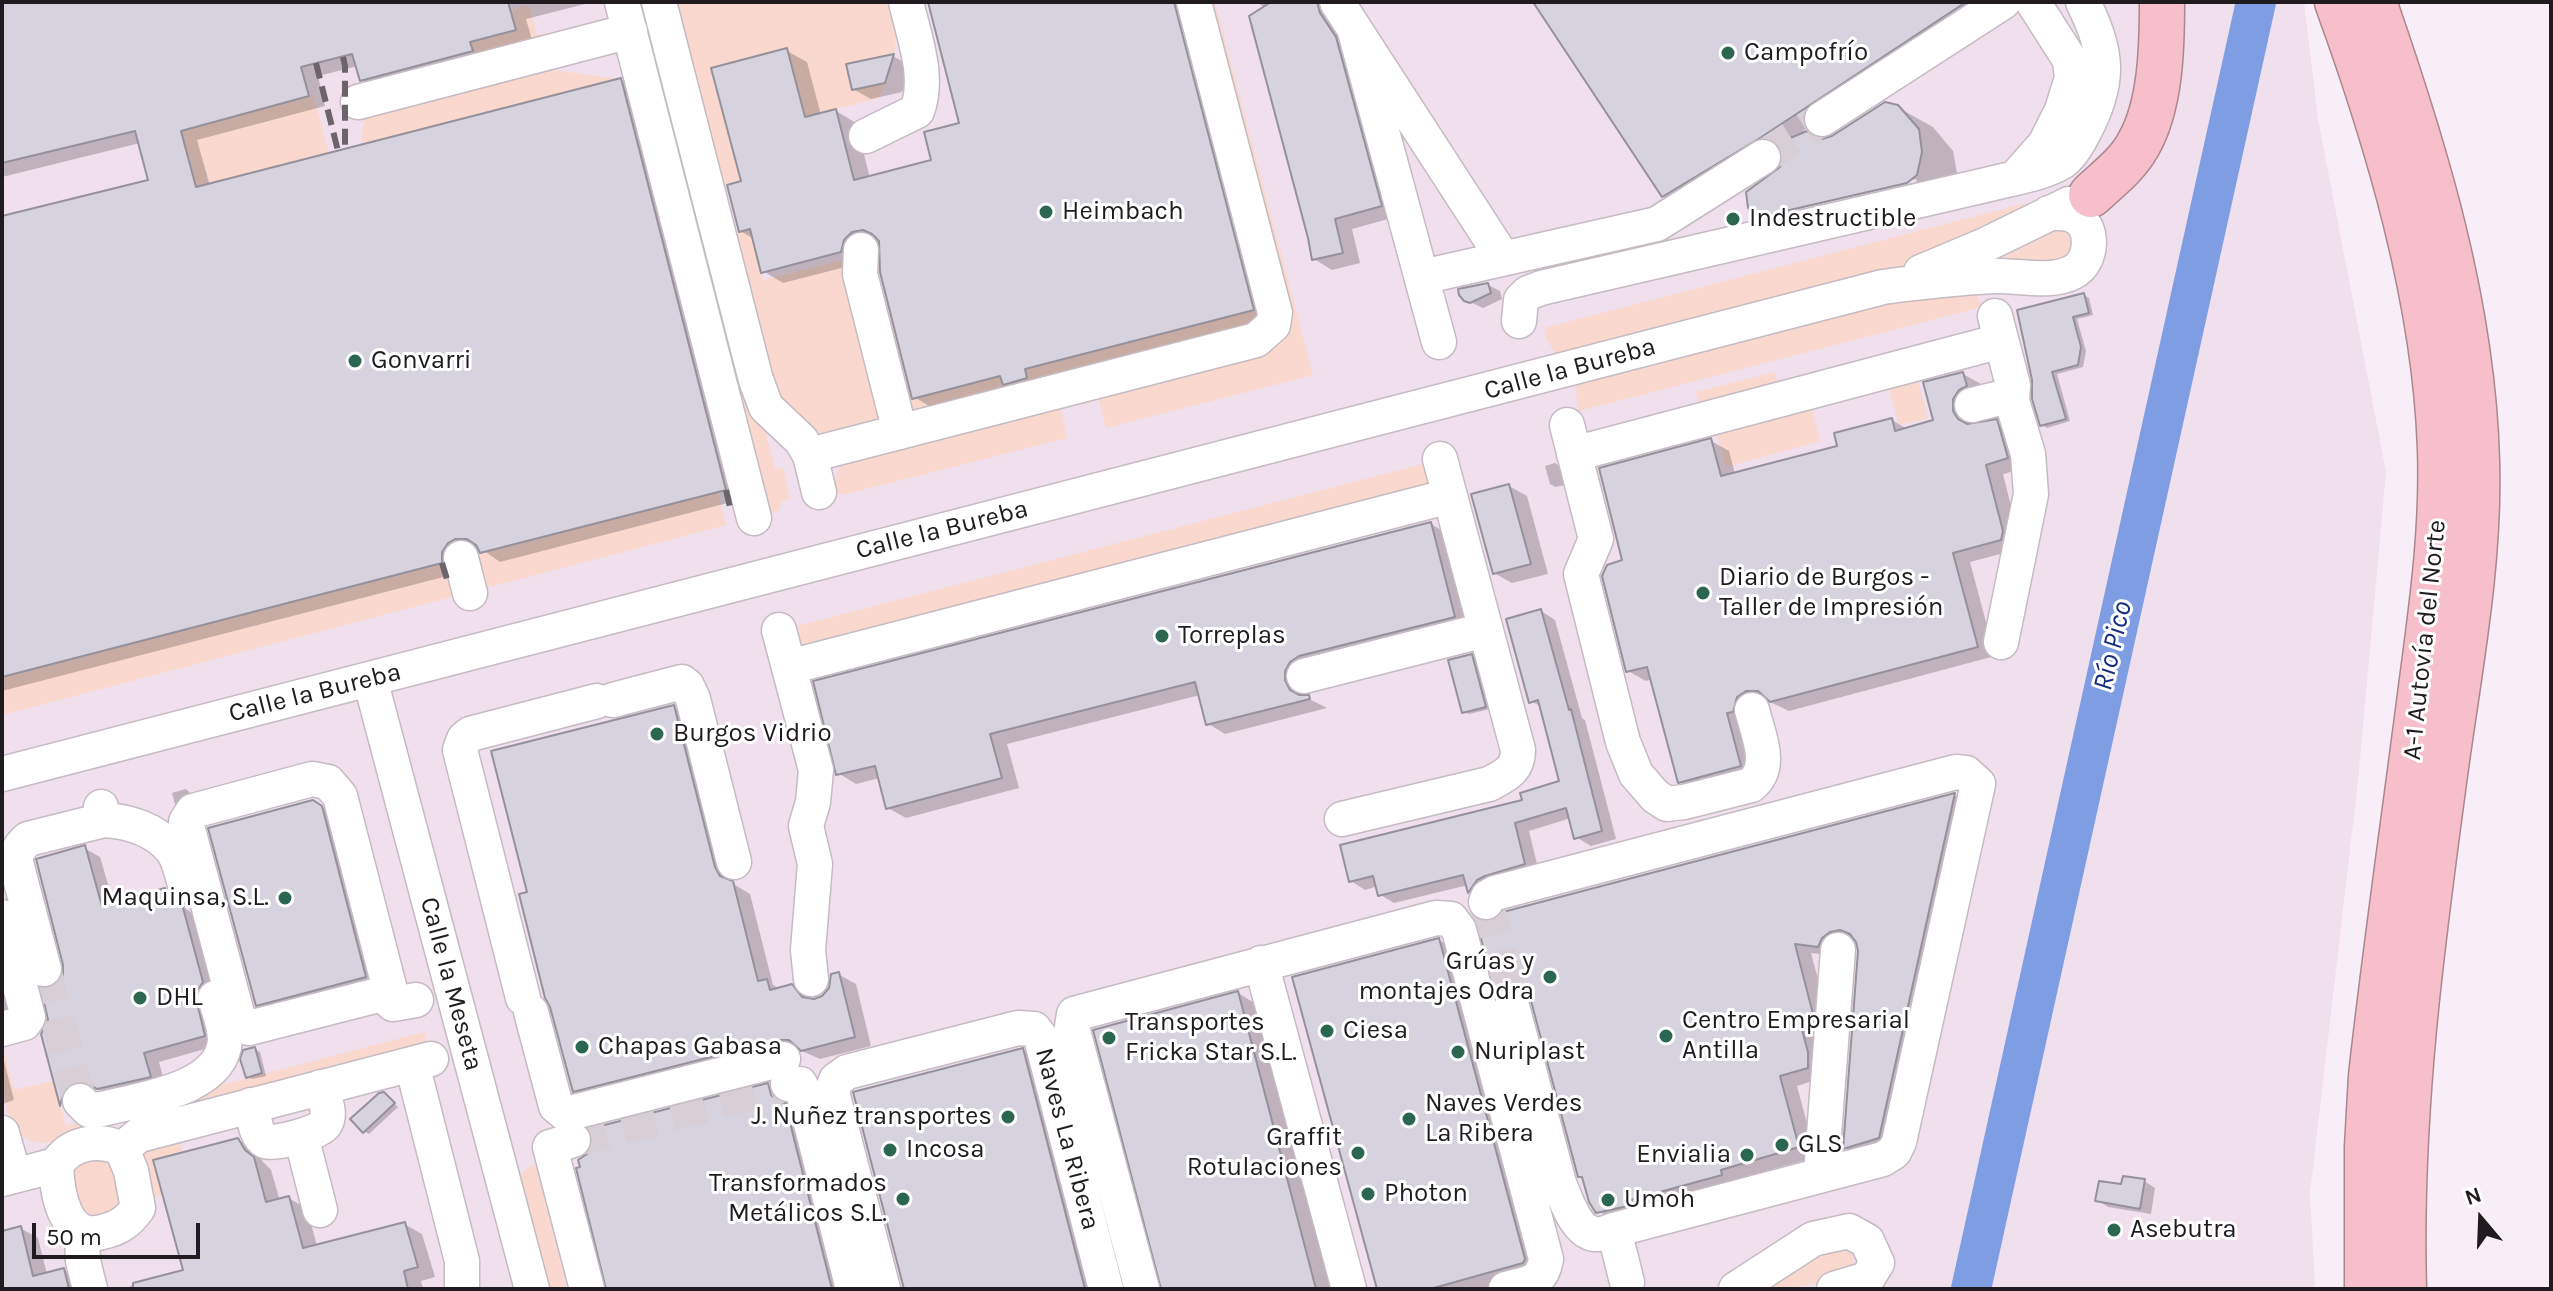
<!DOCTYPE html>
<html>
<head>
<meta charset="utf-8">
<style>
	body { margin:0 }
	#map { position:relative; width:2553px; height:1291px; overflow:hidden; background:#f8eef7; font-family:Karla,sans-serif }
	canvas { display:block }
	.frame { position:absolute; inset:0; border:4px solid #1f1b1e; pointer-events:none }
	.north { position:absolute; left:2441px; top:1179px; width:80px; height:80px; -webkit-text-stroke:6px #fff; paint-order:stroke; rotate:341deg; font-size:22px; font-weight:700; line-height:32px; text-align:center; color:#1f1b1e }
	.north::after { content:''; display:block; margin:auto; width:28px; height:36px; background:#1f1b1e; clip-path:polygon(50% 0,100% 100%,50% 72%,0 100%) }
	.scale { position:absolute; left:32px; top:1223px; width:168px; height:36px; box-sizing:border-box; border:4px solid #1f1b1e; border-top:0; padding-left:10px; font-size:24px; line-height:28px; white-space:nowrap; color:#1f1b1e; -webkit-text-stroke:6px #fff; paint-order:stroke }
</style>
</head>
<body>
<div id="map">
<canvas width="2553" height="1291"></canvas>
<div class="frame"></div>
<div class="north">N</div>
<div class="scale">50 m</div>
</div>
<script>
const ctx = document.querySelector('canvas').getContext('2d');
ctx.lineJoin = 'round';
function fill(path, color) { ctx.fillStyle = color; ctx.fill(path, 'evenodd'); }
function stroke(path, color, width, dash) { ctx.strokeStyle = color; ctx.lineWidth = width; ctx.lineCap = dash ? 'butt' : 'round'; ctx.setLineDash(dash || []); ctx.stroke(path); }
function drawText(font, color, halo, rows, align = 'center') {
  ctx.font = font + ' Karla,sans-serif'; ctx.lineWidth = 6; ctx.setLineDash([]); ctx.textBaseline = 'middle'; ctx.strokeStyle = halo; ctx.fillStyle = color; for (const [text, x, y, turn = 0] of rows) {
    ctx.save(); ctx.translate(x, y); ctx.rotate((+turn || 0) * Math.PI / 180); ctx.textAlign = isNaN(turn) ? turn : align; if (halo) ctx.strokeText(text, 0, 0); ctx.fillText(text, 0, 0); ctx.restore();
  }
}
fill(new Path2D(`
	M2 2H2304L2318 119 2386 472 2358 781 2310 1193 2315 1289H2Z`), '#f0dfed');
fill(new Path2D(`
	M671 2H892L898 24 894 54 846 65 852 90 885 83 879 98 805 117 787 49 712 69 741 181 717 187Z
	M1207 2H1215L1313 375 1106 428 1097 392 1264 348Z
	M529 5 538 40 474 56 470 42 515 31 510 10Z
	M546 69 617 79 361 145 364 117Z
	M313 95 329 153 196 187 181 131Z
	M1224 154 1264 304 1259 323 911 417 871 270 877 268 913 398 1255 310 1215 157Z
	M2030 202 1952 248 1900 268 1565 355 1555 353 1547 340 1544 328Z
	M2049 226 2071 230 2073 249 2058 261 1958 268Z
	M750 229 763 280 847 259 886 421 828 435 813 429 776 401 730 234Z
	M1976 294 1982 307 1579 411 1575 388 1581 379 1886 296Z
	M1775 372 1780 390 1700 411 1696 392Z
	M1917 378 1928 418 1899 425 1888 386Z
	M747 384 763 421 775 469 783 468 790 499 782 501 778 512 764 515 731 388Z
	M1059 402 1067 438 842 495 833 489 841 460Z
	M1811 406 1820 441 1726 467 1716 431Z
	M1427 463 1429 484 1426 489 805 654 797 626Z
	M718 492 726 525 2 715V677Z
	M424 1032 427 1043 45 1143C0 1143 2 1081 2 1043L14 1090 53 1081 66 1126Z
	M179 1134 183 1152 163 1195 153 1198 139 1159 143 1148Z
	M99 1159 109 1160 113 1166 121 1204C116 1210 113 1212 106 1214 81 1222 73 1193 73 1172L78 1166Z
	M535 1164 567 1289H544L519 1179 525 1170Z
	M1834 1251 1850 1252 1854 1257 1852 1268C1827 1287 1785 1289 1755 1289L1814 1257Z`), '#fad8ce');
fill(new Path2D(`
	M2 2H593L526 19 532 40 379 90 362 80 358 66 318 76 325 106 197 140 210 186 620 80 638 90 743 499 500 562 480 548H474L459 573 2 691V219L151 181 140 143 2 177Z
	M930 2H1189L1273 321 934 409 914 397 881 241 873 243 861 263 783 283 763 271 754 239 740 231 743 183 787 51 807 62 821 115 836 111 856 123 870 178 934 161 961 124Z
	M1257 2H1315L1317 14 1320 2H1339L1399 216 1352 229 1360 263 1332 270 1314 259 1265 8Z
	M1535 2H2001L1803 131 1822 141 1897 107 1933 127 1953 151 1957 173 1951 195 1792 237 1757 216 1782 168 1785 157 1781 145 1682 206 1663 196ZM1916 179 1917 182 1778 215 1783 209Z
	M893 56 911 66 902 92 871 99 853 89 848 66Z
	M1488 285 1500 291 1502 299 1483 308 1462 298Z
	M2084 295 2089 298 2093 315 2077 319 2086 351 2083 367 2057 374 2070 421 2047 428 2042 425 2034 380Z
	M1963 374 1981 384 1984 396 1970 409 1972 426 1996 422 2014 432 2025 468 2003 474 2020 542 2019 549 1970 562 1995 656 1789 711 1766 700 1755 706 1757 776 1697 792 1679 781 1653 679 1646 681 1628 671 1624 562 1711 441 1729 451 1735 474 1839 447 1892 420 1907 429 1936 422Z
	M1555 463 1560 466 1565 485 1555 487 1550 484 1545 466Z
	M1509 486 1527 496 1548 574 1512 583 1494 573Z
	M1431 524 1448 534 1472 626 1302 692 1305 697 1327 708 1225 734 1207 723 1200 695 1007 744 1019 788 906 818 888 808 880 778 856 784 838 773Z
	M1541 611 1555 620 1582 718 1585 720 1616 839 1591 846 1576 837 1571 818 1529 831 1539 872 1483 900 1470 892 1468 885 1394 903 1379 894 1378 886 1365 890 1351 881 1562 783 1543 708 1531 701Z
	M1471 656 1476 659 1490 709 1469 714 1464 711Z
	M673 707 691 717 732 879 735 885 750 894 773 985 781 989 792 986 813 1001 823 997 838 974 856 984 871 1046 820 1059 797 1049 592 1100 575 1090 529 894Z
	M186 789 192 795 179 807 175 804 172 793Z
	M1954 795 1972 805 1896 1148 1862 1158 1845 1148 1860 951 1857 939 1847 942 1836 956 1811 953 1830 1024 1825 1077 1797 1086 1816 1157 1737 1179 1739 1185 1618 1223 1600 1212 1590 1201 1531 996H1525L1516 1003 1498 993 1490 924Z
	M313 802 331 812 383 987 275 1015 257 1004Z
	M84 848 100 857 114 905 165 890 181 900 186 909 197 916 218 992 219 1045 159 1062 165 1085 114 1097 101 1090H91L76 1112 62 1105 43 1034 50 1020V990L60 984 65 976Z
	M1439 940 1457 951 1541 1273 1482 1289H1379Z
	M2 941 22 1017 2 1031Z
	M1238 993 1256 1004 1330 1289H1163Z
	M255 1049 260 1052 266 1076 252 1079 247 1076Z
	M1023 1050 1041 1061 1101 1289H907Z
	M2 1053 14 1100 2 1104Z
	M768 1086 785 1095 790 1108 846 1289H608Z
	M384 1094 398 1107 369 1134 364 1131Z
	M238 1140 256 1150 263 1162 271 1170 280 1201 289 1198 307 1209 317 1246 404 1224 422 1234 435 1277 421 1281 423 1289H131L130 1286 185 1271Z
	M2144 1181 2155 1188 2151 1214 2108 1207 2097 1200 2123 1187Z
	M20 1228 38 1238 47 1274 64 1270 82 1280 84 1289H2V1233Z`), '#0003');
stroke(new Path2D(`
	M1971 1289 2256 2`), '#7e9de3', 40);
const building = new Path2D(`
	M2 2H508L516 30 470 42 473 51 360 81 352 54 301 67 309 96 181 131 196 187 621 78 726 490 480 553 476 545 467 539H455L448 543 442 552V563L2 677V216L148 180 135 131 2 163Z
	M928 2H1174L1254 310 1025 369 1027 378 1003 385 1000 376 912 399 880 272 879 241 872 234 863 230 852 232 844 240 841 252 761 273 750 229 739 232 727 185 741 181 711 68 787 48 805 117 836 109 854 180 931 160 924 132 959 123Z
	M1271 2H1317L1320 13 1336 37 1382 206 1335 219 1343 253 1312 260 1308 238 1249 16Z
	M1533 2H1966L1760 138 1662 197Z
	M894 54 885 83 852 90 846 64Z
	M1885 102 1898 105 1919 129 1922 152 1917 175 1907 183 1755 218 1748 208 1746 192 1780 167 1783 157 1780 146 1783 141 1807 131 1814 137 1822 139 1832 136Z
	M1488 283 1491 293 1470 303 1464 301 1459 295 1458 289Z
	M2084 293 2089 313 2073 317 2081 347 2078 365 2052 372 2066 419 2040 426 2032 399V380L2017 310Z
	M1963 372 1967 386 1959 390 1953 399V411L1958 419 1967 424 1997 419 2008 458 1986 465 2003 531 2001 540 1953 553 1978 647 1770 702 1758 691H1746L1737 697 1733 712 1727 713 1741 766 1678 783 1647 667 1626 672 1602 576 1607 565 1622 560 1599 468 1711 438 1721 476 1837 446 1834 433 1892 418 1895 431 1933 420 1923 382Z
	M1509 484 1531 564 1493 574 1471 494Z
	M1431 522 1455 617 1299 656 1290 662 1285 671V680L1290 690 1299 695H1309L1310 699 1206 725 1195 682 990 734 1002 778 886 809 875 766 836 775 813 681Z
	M1541 609 1569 710 1571 709 1602 831 1574 839 1566 808 1515 823 1525 864 1485 876 1477 880 1468 893 1463 875 1378 896 1373 876 1349 882 1340 845 1522 800 1520 793 1559 781 1538 700 1529 703 1506 619Z
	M1472 654 1486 707 1462 713 1448 660Z
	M674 705 715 867 720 876 733 881 758 981 767 979 770 990 792 984 802 997 814 999 822 996 829 988 831 974 839 972 855 1037 801 1051 789 1040H778L573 1092 550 1007 545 998 519 894 527 892 491 751Z
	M1955 793 1879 1138 1843 1149 1858 951 1856 942 1850 934 1840 930 1830 932 1822 938 1818 947 1795 944 1813 1014 1799 1019 1808 1052V1068L1780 1076 1799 1147 1721 1170 1722 1175 1627 1201 1628 1206 1596 1213 1589 1202 1582 1177H1578L1531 1001 1526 991 1516 987H1506L1497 994 1475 918 1490 922 1498 918 1503 912Z
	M313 800 322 806 366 977 256 1006 208 828Z
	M85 845 102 906 165 888 171 900 182 904 203 982 195 994 205 1036 144 1053 151 1077 97 1089 86 1082H74L65 1087 60 1106 41 1034 48 1020 41 988H50L59 983 63 975V965L36 859Z
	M1439 938 1525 1259 1523 1263 1430 1289H1377L1292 977Z
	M1238 991 1316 1289H1161L1093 1030Z
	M255 1047 262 1073 246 1078 240 1059 243 1050Z
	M1023 1048 1085 1289H904L853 1092Z
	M768 1083 771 1095 777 1101 785 1103 832 1289H606L576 1168 580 1167 578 1160 587 1154 592 1145V1135L589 1129Z
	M384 1092 395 1103 363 1133 350 1119 379 1093Z
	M238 1138 245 1150 254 1157 266 1202 289 1196 303 1248 405 1222 418 1267 404 1271 408 1289H133V1283L183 1270 153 1160Z
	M2123 1176 2145 1179 2140 1209 2095 1201 2099 1181 2121 1184Z
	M21 1226 33 1276 64 1268 69 1289H2V1231Z`);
fill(building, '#d6d3de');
stroke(building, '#94919c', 2);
stroke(new Path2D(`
	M1763 157 1822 119
	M1486 902 1512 1006
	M44 969 80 1101
	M573 1140 788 1084`), '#d7ced6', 34, [34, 17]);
const minor = new Path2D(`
	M622 2 754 518
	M659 2 756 380 766 407 801 440 810 455 819 492
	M1337 2 1503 258
	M1354 28 1439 342
	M358 102 630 31
	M1822 119 2003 2
	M866 136 917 111C930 77 914 37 906 2
	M2016 177 2045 144 2062 110 2072 78 2070 60 2033 2
	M861 250 860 274 900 432
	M1921 272 1983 246 2069 204
	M1422 277 1657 224 1763 157
	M1995 316 2013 385 2012 401 2028 454 2031 494 2001 642
	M1519 321 1521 300 1528 293 1541 288 1990 184C2013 178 2042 174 2062 162 2072 155 2079 142 2084 132 2111 81 2108 53 2083 2
	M1972 405 2012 395
	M1567 425 1596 539 1581 574 1623 742 1636 774 1655 796 1667 804 1684 802 1751 785C1774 767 1758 734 1752 710
	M1574 454 2001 341
	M810 455 1256 340 1273 325 1275 313 1194 2
	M461 558 470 593
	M779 630 816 770 813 802 806 826 815 864 808 950 811 979
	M789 667 1450 496
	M1304 676 1485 630
	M370 679 532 1289
	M613 700 682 682 687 686 693 699 734 862
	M2 774 1883 287C1920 282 1956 278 1994 276 2017 275 2051 284 2073 272 2093 262 2095 225 2074 216 2067 212 2057 213 2049 213
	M312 779 328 782 340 796 389 986 382 994 249 1028 238 1017 186 822 193 811Z
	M101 807 104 820C128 821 157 830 172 850 179 859 182 874 185 885
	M1342 819 1489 784C1506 775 1518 770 1518 750L1440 459
	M1486 902 1488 897 1495 893 1956 772 1966 773 1978 784 1899 1142 1894 1152 1883 1159 1614 1230 1627 1282
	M2 917 28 1017 24 1023 2 1029
	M1261 963 1349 1289
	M44 969 15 859C17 850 21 845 28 839L104 820
	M382 994 393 1004 416 1000
	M523 998 460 750 464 739 470 734 597 701
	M1512 1006 1559 1183C1565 1198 1576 1232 1595 1234 1601 1235 1608 1232 1614 1230
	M531 1012 556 1106 566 1114 783 1059
	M412 1064 462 1261V1289
	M788 1084H800L802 1088 853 1289
	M80 1101 89 1110 102 1109C140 1099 222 1090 225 1040 225 1026 219 1011 215 998
	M251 1105C254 1115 255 1136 265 1141 274 1145 319 1133 325 1124 332 1114 324 1098 321 1087
	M2 1133 14 1176
	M301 1136 320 1210
	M573 1140 550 1147 587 1289
	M122 1149 139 1135 431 1059
	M1821 1174 1838 950
	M2 1179 56 1165C71 1142 98 1138 122 1149L131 1171 138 1208C128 1222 119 1228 102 1232 64 1242 57 1192 56 1165
	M82 1233 83 1261 90 1289
	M883 1289 832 1092 836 1080 847 1072 1018 1028 1034 1029 1041 1038 1106 1289
	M1142 1289 1072 1027 1074 1014 1436 918 1451 919 1459 930 1546 1259C1542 1284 1528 1283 1506 1289
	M1736 1289 1813 1239 1849 1231 1867 1241 1877 1263 1867 1279 1834 1289`);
const highway = new Path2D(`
	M2337 2C2388 142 2435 300 2440 449 2443 535 2430 618 2419 703 2403 827 2385 951 2371 1076L2367 1147V1289
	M2374 2C2425 149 2473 304 2477 461 2480 564 2460 665 2446 767 2422 943 2399 1111 2404 1289
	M2091 195C2108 179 2127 165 2138 145 2161 106 2162 46 2162 2`);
stroke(minor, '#c5bbc3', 37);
stroke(highway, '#ab868e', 47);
stroke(minor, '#fff', 34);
stroke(highway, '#f7bfcb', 44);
stroke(new Path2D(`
	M343 57 345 66V149
	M316 63 338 151
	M726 490 730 507
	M442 563 447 579`), '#6b646a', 6, [16, 8]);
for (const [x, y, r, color] of [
	[1728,53,8,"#2b6650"],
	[1046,212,8,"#2b6650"],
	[1733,219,8,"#2b6650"],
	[355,361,8,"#2b6650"],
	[1703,593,8,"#2b6650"],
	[1162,636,8,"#2b6650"],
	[657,734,8,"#2b6650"],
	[285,898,8,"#2b6650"],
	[1550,977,8,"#2b6650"],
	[140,998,8,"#2b6650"],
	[1327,1031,8,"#2b6650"],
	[1666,1036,8,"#2b6650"],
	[1109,1038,8,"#2b6650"],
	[582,1047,8,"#2b6650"],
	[1458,1052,8,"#2b6650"],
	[1008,1117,8,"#2b6650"],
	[1409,1119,8,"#2b6650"],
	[1782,1145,8,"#2b6650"],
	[890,1150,8,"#2b6650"],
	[1358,1153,8,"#2b6650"],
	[1747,1155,8,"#2b6650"],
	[1368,1194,8,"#2b6650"],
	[903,1199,8,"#2b6650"],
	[1608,1200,8,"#2b6650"],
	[2114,1230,8,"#2b6650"]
]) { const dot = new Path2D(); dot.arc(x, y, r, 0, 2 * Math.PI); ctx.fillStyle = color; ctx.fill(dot); stroke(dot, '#fff', 3); }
drawText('26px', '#1f1b1e', '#fff', [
	["Campofrío",1744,53],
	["Heimbach",1062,212],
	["Indestructible",1749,219],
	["Gonvarri",371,361],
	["Diario de Burgos -",1719,578],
	["Taller de Impresión",1719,608],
	["Torreplas",1178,636],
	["Burgos Vidrio",673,734],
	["Maquinsa, S.L.",269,898,"right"],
	["Grúas y",1534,962,"right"],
	["montajes Odra",1534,992,"right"],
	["DHL",156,998],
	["Centro Empresarial",1682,1021],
	["Antilla",1682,1051],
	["Transportes",1125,1023],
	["Fricka Star S.L.",1125,1053],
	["Ciesa",1343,1031],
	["Chapas Gabasa",598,1047],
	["Nuriplast",1474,1052],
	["Naves Verdes",1425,1104],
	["La Ribera",1425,1134],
	["J. Nuñez transportes",992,1117,"right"],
	["Graffit",1342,1138,"right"],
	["Rotulaciones",1342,1168,"right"],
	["GLS",1798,1145],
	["Incosa",906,1150],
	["Envialia",1731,1155,"right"],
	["Transformados",887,1184,"right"],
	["Metálicos S.L.",887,1214,"right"],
	["Photon",1384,1194],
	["Umoh",1624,1200],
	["Asebutra",2130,1230]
], 'left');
drawText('26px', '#1f1b1e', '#fff', [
	["Calle la Bureba",1570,369,-15],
	["Calle la Bureba",942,530,-14],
	["A-1 Autovía del Norte",2425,640,-84],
	["Calle la Bureba",315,693,-14],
	["Calle la Meseta",451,984,75],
	["Naves La Ribera",1067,1139,75]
]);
drawText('italic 28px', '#142e7e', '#fff', [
	["Río Pico",2113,646,-77]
]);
</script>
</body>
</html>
